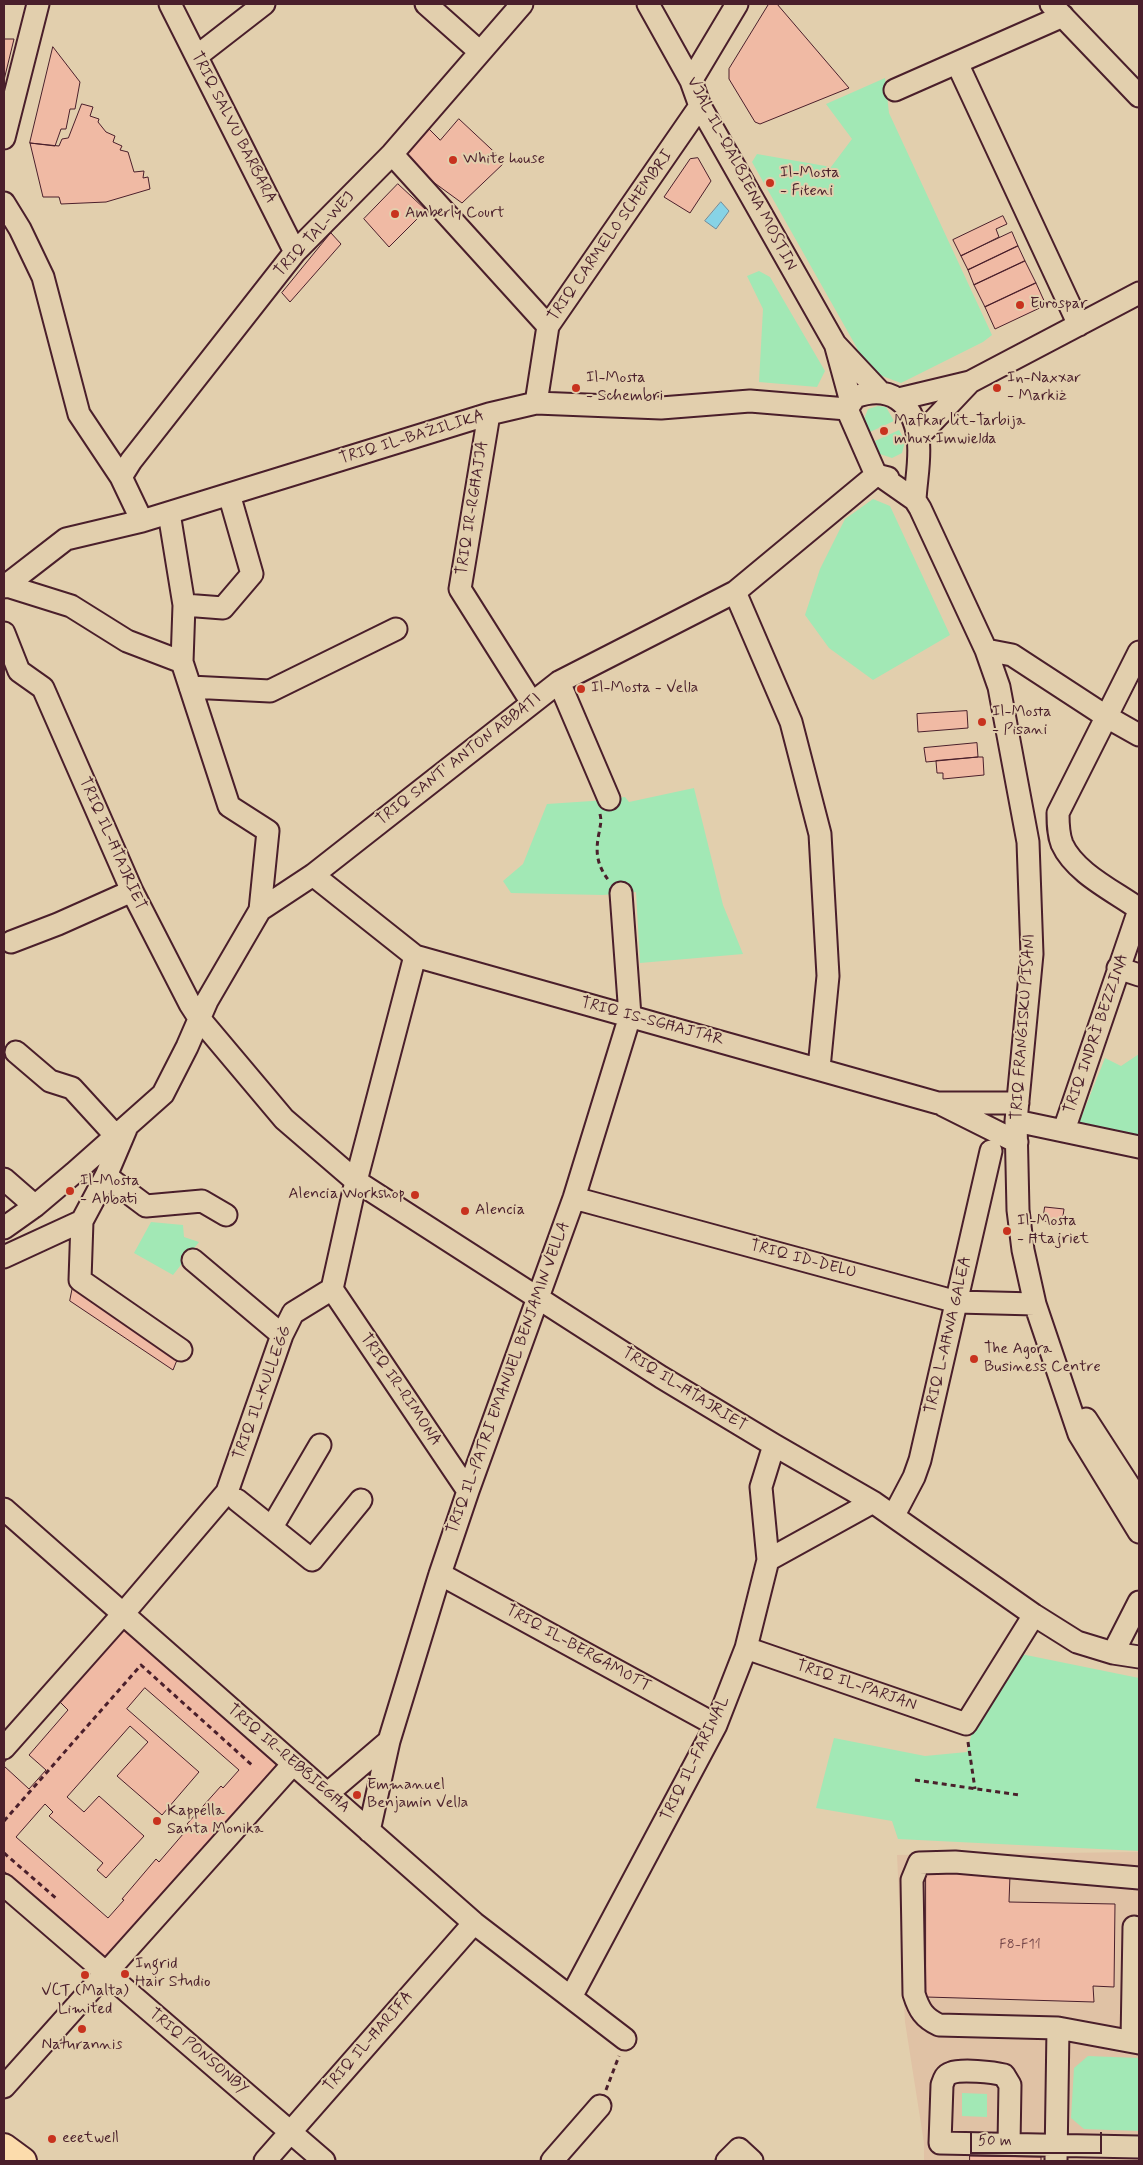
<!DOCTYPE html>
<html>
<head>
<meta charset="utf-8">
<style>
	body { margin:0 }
	#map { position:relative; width:1143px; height:2165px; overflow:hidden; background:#e2cfad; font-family:Mynerve,sans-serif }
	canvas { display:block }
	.frame { position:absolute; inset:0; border:5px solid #4a1f2b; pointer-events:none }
	.scale { position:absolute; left:970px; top:2132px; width:132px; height:22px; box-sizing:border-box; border:2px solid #4a1f2b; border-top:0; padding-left:6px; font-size:15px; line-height:18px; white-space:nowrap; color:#4a1f2b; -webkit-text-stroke:4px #e2cfad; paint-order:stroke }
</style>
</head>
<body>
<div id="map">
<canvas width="1143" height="2165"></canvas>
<div class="frame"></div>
<div class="scale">50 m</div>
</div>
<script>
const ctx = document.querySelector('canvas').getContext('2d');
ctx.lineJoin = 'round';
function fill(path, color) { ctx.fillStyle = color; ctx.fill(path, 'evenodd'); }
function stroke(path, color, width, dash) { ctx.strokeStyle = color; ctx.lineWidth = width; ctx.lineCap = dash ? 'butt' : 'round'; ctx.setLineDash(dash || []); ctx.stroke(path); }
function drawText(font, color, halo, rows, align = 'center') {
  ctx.font = font + ' Mynerve,sans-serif'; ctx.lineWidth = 4; ctx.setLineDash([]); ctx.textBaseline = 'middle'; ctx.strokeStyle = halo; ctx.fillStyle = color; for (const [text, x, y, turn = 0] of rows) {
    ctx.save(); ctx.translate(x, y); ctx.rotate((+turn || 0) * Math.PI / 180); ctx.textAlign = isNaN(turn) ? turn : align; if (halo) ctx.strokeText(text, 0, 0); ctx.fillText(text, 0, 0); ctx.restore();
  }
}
fill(new Path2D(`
	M1139 1852V2161H924V2143L905 2022 897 1855Z`), '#e0c2a5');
fill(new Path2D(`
	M885 78 889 113 992 335 983 342 901 383C880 375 865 372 857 348L752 162 757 154 831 167 852 139 826 104Z
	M759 271 770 277 825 371 817 387 759 382 763 309 747 276Z
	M878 406 886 407 894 421 870 432 864 419 868 409Z
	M899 430 905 441 902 453 892 458 880 454 875 441Z
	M873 499 890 506 950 635 873 680 829 648 805 615 820 569 845 519Z
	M694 788 723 905 743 954 640 963 636 892 603 895 511 893 503 881 523 864 547 804 592 801 625 797 629 802Z
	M1139 1054V1142L1077 1128 1105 1058 1121 1066Z
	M151 1222 183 1225 184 1237 199 1242 173 1275 134 1253Z
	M1021 1654 1139 1678V1851L898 1839 892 1821 816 1808 834 1738 925 1756 967 1752 972 1732Z
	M1088 2056 1139 2058V2131L1084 2129 1071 2118 1074 2068Z
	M962 2093 987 2094V2117L962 2116Z`), '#a2e8b5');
const water = new Path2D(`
	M721 202 729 211 716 229 705 221Z`);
fill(water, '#87d3e6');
stroke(water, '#6f8b9b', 1);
const building = new Path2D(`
	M769 4H777L849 88 760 124 755 122 729 79V69Z
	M4 39H14L4 80Z
	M53 47 80 82 75 109H70L66 129H61L55 146 30 143Z
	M82 104 93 107 90 116 99 119 98 122 106 132 115 136 113 142 122 146 120 150 128 152 134 172 144 171 143 178 148 177 150 189 106 202 61 204 59 197H43L30 143 59 146 62 139 68 138Z
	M459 119 505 162 462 203 399 157 425 125 440 140Z
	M698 158 711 181 690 213 664 197 690 159Z
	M398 184 426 210 389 247 364 219Z
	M1003 216 1007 224 996 229 999 237 961 256 953 240Z
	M1012 232 1018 246 968 270 961 256Z
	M331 233 341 244 290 302 282 293Z
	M1018 246 1025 261 974 285 968 270Z
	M1025 261 1036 283 985 307 974 285Z
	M1036 283 1046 305 995 329 985 307Z
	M967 711 968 728 918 732 917 714Z
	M977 743 978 757 926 762 924 748Z
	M978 757H983L984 775 943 779V773H937L936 761Z
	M1045 1207 1064 1209 1062 1223 1043 1221Z
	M74 1281 179 1355 173 1370 70 1301Z
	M122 1628 277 1765 106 1958 98 1954 4 1871V1762Z
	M145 1688 239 1770 223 1788 221 1786 187 1824 190 1826 159 1862 156 1859 122 1899 124 1900 108 1918 16 1837 45 1804 53 1812 49 1816 103 1863 97 1870 106 1878 144 1836 99 1796 84 1812 67 1797 130 1726 148 1742 117 1776 162 1815 199 1772 127 1709Z
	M60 1702 68 1710 29 1755 46 1770 29 1789 4 1766V1763Z
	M926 1872 1010 1875 1009 1902 1115 1904 1114 1987 1093 1986 1094 2002 926 1997Z
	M970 2156 1041 2157V2161H970Z`);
fill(building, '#f0baa4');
stroke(building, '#4a1f2b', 1);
const minor = new Path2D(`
	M170 4 295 252
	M426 4 480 52
	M648 4 691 81 700 106 835 344 879 391
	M1051 4 1139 96
	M197 56 264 4
	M957 63 1079 325
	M691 81 737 4
	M895 90 1063 16
	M4 138 38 4
	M392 154 548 326
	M4 203 20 229 43 277 79 414 121 477 142 521
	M836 347 851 402
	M899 399 970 382 1139 293
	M536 403 548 326 700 106
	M847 409 855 397C890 384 913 402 918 438 921 457 916 480 915 500
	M847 409 876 475 888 478
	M489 414 460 589 532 703
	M918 437 970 382
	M121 477 131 461 295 252 392 154 522 4
	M885 479 915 500 920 508 986 650 999 687 1028 842 1032 954 1016 1121 1018 1210 1023 1250 1035 1304 1079 1434 1139 1532
	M169 513 184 605 182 662 229 806 268 831 260 910
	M4 585 71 606 127 641 182 662
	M4 587 66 539 142 521 489 414 536 403 661 408 750 401 847 409
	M735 592 791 722 820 834 828 976 819 1068
	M184 605 223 608 252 574 229 494
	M4 633 19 671 43 688 132 891 190 1004 199 1018 284 1119 356 1181 661 1377 774 1445 873 1502 1034 1615 1077 1642 1113 1653 1139 1657
	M986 650 1012 655 1107 717 1139 735
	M1139 652 1058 813C1058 823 1058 834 1062 844 1075 873 1114 891 1139 909
	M559 682 609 799
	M190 687 270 691 396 629
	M313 875 415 956 938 1103H1018
	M11 942 58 924 132 891
	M1118 968 1139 975
	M16 1052 50 1081 72 1088 115 1135
	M943 1105 1017 1142
	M1016 1121 1139 1147
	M1064 1130 1139 910
	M106 1176 146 1206 202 1201 226 1215
	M4 1179 35 1206
	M574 1198 957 1302 1035 1304
	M82 1221 80 1280 181 1350
	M4 1228 35 1206 74 1173 163 1094 187 1047 207 1001 260 910 313 875 559 682 735 592 876 475
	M4 1257 82 1221 106 1176 126 1129
	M193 1260 282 1335
	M332 1289 468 1491
	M1086 1419 1139 1501
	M237 1500 312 1560 361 1500
	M4 1509 474 1923 625 2039
	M894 1515 914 1477 920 1460 991 1151
	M272 1527 320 1445
	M768 1560 873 1502
	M440 1574 716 1725
	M746 1648 966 1724 1034 1615
	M1113 1653 1139 1602
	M4 1748 123 1614 227 1492 282 1335 293 1313 332 1289 356 1181 415 956
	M327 1794 389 1741
	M369 1831 389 1741 440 1574 468 1491 574 1198 630 1016 621 893
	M1139 1878 955 1862 919 1863 912 1880 914 1994C919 2010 924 2018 939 2025L1058 2028 1139 2043
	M4 1885 324 2161
	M571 1997 716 1725 746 1648 768 1560 761 1487 774 1445
	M1132 2041 1134 1927
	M4 2087 293 1764
	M1009 2144 1010 2085 1004 2075C993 2072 961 2069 951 2073 945 2075 944 2079 942 2085L940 2143 1139 2147
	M265 2161 474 1923
	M552 2161 600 2106
	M727 2161 739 2149 752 2161
	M1056 2161 1058 2028`);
const major = new Path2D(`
	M4 2147 23 2161`);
stroke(minor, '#4a1f2b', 25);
stroke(major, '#4a1f2b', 30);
stroke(new Path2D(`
	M600 814C602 822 600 826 599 833 595 853 597 865 609 881
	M968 1742 975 1789
	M915 1780 1019 1795
	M4 1821 141 1665 253 1766
	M4 1853 57 1899
	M606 2090 619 2056`), '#4a1f2b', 3, [5, 4]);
stroke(minor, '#e2cfad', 21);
stroke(major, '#fcdcac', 26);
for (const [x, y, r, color] of [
	[453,160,5,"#c8321e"],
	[770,183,5,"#c8321e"],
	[395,214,5,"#c8321e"],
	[1020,305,5,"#c8321e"],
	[576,388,5,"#c8321e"],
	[997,388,5,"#c8321e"],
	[884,431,5,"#c8321e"],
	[581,689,5,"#c8321e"],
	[982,722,5,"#c8321e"],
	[70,1191,5,"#c8321e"],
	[415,1195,5,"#c8321e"],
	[465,1211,5,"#c8321e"],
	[1007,1231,5,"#c8321e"],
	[974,1359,5,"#c8321e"],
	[357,1795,5,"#c8321e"],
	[157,1821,5,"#c8321e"],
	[125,1974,5,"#c8321e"],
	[85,1975,5,"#c8321e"],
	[82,2029,5,"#c8321e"],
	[52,2139,5,"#c8321e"]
]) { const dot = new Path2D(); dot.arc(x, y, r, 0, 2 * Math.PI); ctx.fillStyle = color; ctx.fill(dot); stroke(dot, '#e2cfad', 2); }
drawText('14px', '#744649', null, [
	["F8-F11",1020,1945]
]);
drawText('16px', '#4a1f2b', '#e2cfad', [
	["TRIQ SALVU BARBARA",233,128,63],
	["VJAL IL-QALBIENA MOSTIN",741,174,62],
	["TRIQ TAL-WEJ",315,235,-47],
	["TRIQ CARMELO SCHEMBRI",611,236,-55],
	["TRIQ IL-BAŻILIKA",412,438,-17],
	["TRIQ IR-RGĦAJJA",473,508,-81],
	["TRIQ SANT' ANTON ABBATI",459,760,-38],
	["TRIQ IL-ĦTAJRIET",112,844,66],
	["TRIQ IS-SGĦAJTAR",652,1022,15],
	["TRIQ FRANĠISKU PISANI",1024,1027,-86],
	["TRIQ INDRÌ BEZZINA",1097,1034,-71],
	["TRIQ ID-DELU",803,1260,15],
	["TRIQ L-AĦWA GALEA",949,1335,-77],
	["TRIQ IL-PATRI EMANUEL BENJAMIN VELLA",509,1378,-70],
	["TRIQ IR-RIMONA",400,1390,56],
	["TRIQ IL-ĦTAJRIET",684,1390,32],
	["TRIQ IL-KULLEĠĠ",263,1393,-70],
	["TRIQ IL-BERGAMOTT",578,1649,29],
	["TRIQ IL-PARJAN",856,1686,19],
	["TRIQ IR-REBBIEGĦA",288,1759,41],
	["TRIQ IL-FARINAL",696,1759,-64],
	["TRIQ IL-ĦARIFA",369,2042,-49],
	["TRIQ PONSONBY",198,2052,40]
]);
drawText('16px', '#4a1f2b', '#e2cfad', [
	["White house",463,160],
	["Il-Mosta",780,174],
	["- Fiteni",780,192],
	["Amberly Court",405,214],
	["Eurospar",1030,305],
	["Il-Mosta",586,379],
	["- Schembri",586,397],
	["In-Naxxar",1007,379],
	["- Markiż",1007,397],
	["Mafkar lit-Tarbija",894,422],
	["mhux Imwielda",894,440],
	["Il-Mosta - Vella",591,689],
	["Il-Mosta",992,713],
	["- Pisani",992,731],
	["Il-Mosta",80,1182],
	["- Abbati",80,1200],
	["Alencia Workshop",405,1195,"right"],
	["Alencia",475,1211],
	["Il-Mosta",1017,1222],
	["- Ħtajriet",1017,1240],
	["The Agora",984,1350],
	["Business Centre",984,1368],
	["Emmanuel",367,1786],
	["Benjamin Vella",367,1804],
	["Kappella",167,1812],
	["Santa Monika",167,1830],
	["Ingrid",135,1965],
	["Hair Studio",135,1983],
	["VCT (Malta)",85,1992,"center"],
	["Limited",85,2010,"center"],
	["Naturannis",82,2046,"center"],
	["eeetwell",62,2139]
], 'left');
</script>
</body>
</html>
